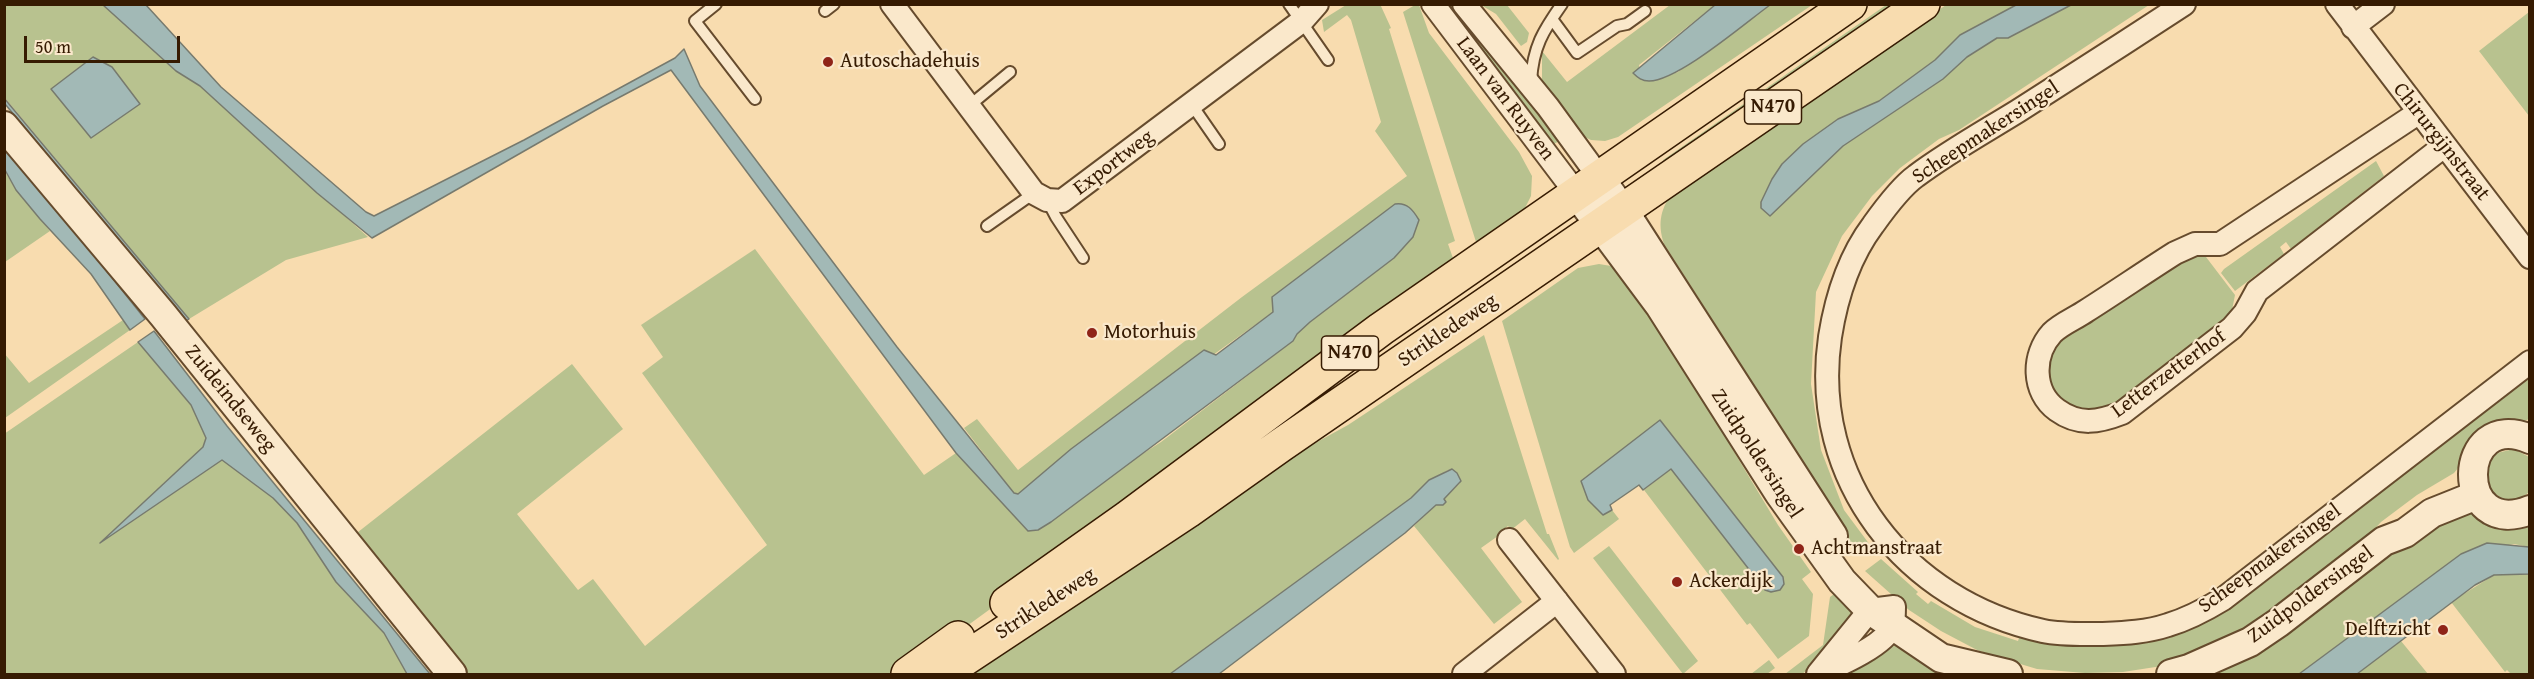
<!DOCTYPE html>
<html>
<head>
<meta charset="utf-8">
<style>
	body { margin:0 }
	#map { position:relative; width:2534px; height:679px; overflow:hidden; background:#f8dcaf; font-family:"Gentium Book Plus",serif }
	canvas { display:block }
	.frame { position:absolute; inset:0; border:6px solid #361b02; pointer-events:none }
	.scale { position:absolute; left:24px; top:36px; width:156px; height:27px; box-sizing:border-box; border:3px solid #361b02; border-top:0; padding-left:8px; font-size:18px; line-height:21px; white-space:nowrap; color:#361b02; -webkit-text-stroke:4px #fae8cb; paint-order:stroke }
</style>
</head>
<body>
<div id="map">
<canvas width="2534" height="679"></canvas>
<div class="frame"></div>
<div class="scale">50 m</div>
</div>
<script>
const ctx = document.querySelector('canvas').getContext('2d');
ctx.lineJoin = 'round';
function fill(path, color) { ctx.fillStyle = color; ctx.fill(path, 'evenodd'); }
function stroke(path, color, width, dash) { ctx.strokeStyle = color; ctx.lineWidth = width; ctx.lineCap = dash ? 'butt' : 'round'; ctx.setLineDash(dash || []); ctx.stroke(path); }
function drawText(font, color, halo, rows, align = 'center') {
  ctx.font = font + ' "Gentium Book Plus",serif'; ctx.lineWidth = 4.5; ctx.setLineDash([]); ctx.textBaseline = 'middle'; ctx.strokeStyle = halo; ctx.fillStyle = color; for (const [text, x, y, turn = 0] of rows) {
    ctx.save(); ctx.translate(x, y); ctx.rotate((+turn || 0) * Math.PI / 180); ctx.textAlign = isNaN(turn) ? turn : align; if (halo) ctx.strokeText(text, 0, 0); ctx.fillText(text, 0, 0); ctx.restore();
  }
}
fill(new Path2D(`
	M1380 4 1391 28 1389 29 1455 241 1448 244 1454 261 1048 567 927 655 914 657 889 674H466L353 536 572 364 623 429 517 514 578 590 593 579 645 646 767 545 642 373 663 357 641 325 755 249 924 475 956 453 1028 531 1038 530 1133 460 1161 442 1293 341 1297 334 1310 322 1394 258 1413 237 1272 297 1273 312 1019 494 1014 493 964 428 977 419 1018 470 1242 297 1407 176 1375 131 1381 122 1351 20 1347 15 1324 32 1322 20 1346 5Z
	M5 5H103L176 71 200 86 368 237 286 260 189 319 5 98Z
	M1415 5H1419L1429 33 1519 152 1532 176 1531 196 1522 214 1477 245 1403 12Z
	M1447 5H1459L1561 140 1554 144Z
	M1481 5H1507L1529 33 1527 42 1521 46 1496 14Z
	M1670 5H1715L1639 65 1641 80 1651 81 1678 72 1770 5H1812L1618 137 1605 141 1591 140 1576 133 1542 87V51L1567 82Z
	M1886 5H1905L1668 167 1663 160Z
	M1946 5H2016L1960 35 1935 60 1879 101 1838 119 1772 179 1761 202 1819 168 1843 146 1943 79 1967 57 1997 38H2008L2071 5H2149L1959 130 1939 139 1900 168 1872 196 1842 236 1816 292 1811 384 1821 450 1844 510 1870 545 1859 554 1814 498 1796 450 1664 244C1657 222 1661 208 1674 190Z
	M2529 12V116L2479 51Z
	M2376 161 2384 176 2291 249 2286 242 2280 247 2284 254 2235 291 2221 273 2224 269Z
	M4 170 16 190 50 231 5 262Z
	M2197 254 2206 257 2235 295 2232 310 2225 318 2113 405C2066 429 2026 375 2061 336L2180 258Z
	M1599 264 1617 267 1712 397 1730 445 1778 525 1811 572 1802 579 1813 594 1809 636 1778 659 1750 623 1747 625 1644 490 1671 469 1765 590 1784 584 1783 577 1660 421 1603 515 1612 510 1619 519 1574 553 1570 547 1502 321 1578 268Z
	M123 320 130 330 5 418 4 353 29 383Z
	M1484 335 1547 534H1549L1559 559 1558 560 1525 519 1511 530 1508 526 1504 529 1505 531 1481 548 1522 602 1494 624 1414 526 1436 505 1446 502 1444 499 1460 483 1457 473 1448 470 1427 482 1411 498 1170 674H952L1277 464 1348 425Z
	M138 342 191 405 206 438 203 447 104 539 222 459 273 498 297 523 336 582 384 633 407 674H5L4 434Z
	M2529 376V419L2518 424 2463 462 2454 473 2417 495 2381 522 2359 546 2260 623 2162 666 2123 672 2085 673 2037 669 2007 660 1977 650 1941 631 1909 610 1865 571 1881 559 1918 592 1916 594 1928 604 1931 601 1975 627 2018 641 2020 635 2059 643 2240 600 2270 579Z
	M2514 449 2529 457V492C2501 516 2471 479 2497 453Z
	M2470 510 2529 523V547L2514 544 2461 554 2299 674H2207L2444 514Z
	M1609 546 1698 661 1683 674 1593 558Z
	M2516 573 2529 574V674H2511L2507 670 2505 672 2451 602 2494 575Z
	M1841 589 1854 614 1824 658 1802 674H1785L1823 645 1830 597Z
	M2401 641 2428 674H2357Z
	M1895 646 1908 647 1964 674H1837L1883 647Z
	M1769 660 1775 668 1767 674H1751Z`), '#b8c28f');
const water = new Path2D(`
	M103 5H146L221 87 366 212 374 216 524 140 675 58 684 49 700 86 897 347 1014 493 1018 494 1071 449 1204 350 1216 355 1273 312 1272 297 1395 204C1407 202 1413 210 1419 220L1413 237 1394 258 1310 322 1297 334 1293 341 1051 522 1038 530 1028 531 956 453 671 70 603 106 372 238 317 193 200 86 176 71Z
	M1715 5H1770C1745 23 1678 81 1649 81 1642 81 1638 78 1633 73Z
	M2016 5H2071L2008 38H1997L1967 57 1943 79 1843 146 1770 216 1761 208V202L1772 179 1782 164 1803 144 1838 119 1879 101 1935 60 1960 35Z
	M93 57 112 67 140 104 91 138 51 89Z
	M4 98 189 319 186 321 5 104Z
	M4 142 145 319 130 330 91 274 40 219 16 190 5 170Z
	M154 331 227 426 430 674H407L384 633 336 582 297 523 273 498 222 460 100 543 203 447 206 438 191 405 138 342Z
	M1660 420 1783 577 1784 584 1780 590 1771 592 1765 590 1671 469 1643 490 1639 485 1610 505 1612 510 1603 515 1588 500 1581 481Z
	M1452 469 1457 473 1461 481 1444 499 1446 502 1443 505H1436L1405 533 1219 674H1170L1411 498 1429 480Z
	M2487 543 2529 547V574L2494 575 2475 585 2357 674H2299L2461 554Z`);
fill(water, '#a2b9b6');
stroke(water, '#777a6e', 1.5);
const service = new Path2D(`
	M716 4 695 21 755 99
	M1289 4 1328 60
	M825 11 834 4
	M1552 19 1577 53 1617 26 1627 24 1645 11
	M1531 81C1533 47 1543 31 1562 4
	M1192 105 1219 144
	M969 106 1010 72
	M1047 200 1056 217 1083 258
	M987 226 1034 193`);
const minor = new Path2D(`
	M892 4 1034 193 1047 200 1062 201 1302 21 1317 4
	M1433 4 1576 193
	M1464 4 1548 107 1599 177
	M2184 4C2129 40 2073 76 2018 111 1984 132 1948 152 1916 176 1902 186 1883 211 1873 225 1849 257 1836 299 1830 337 1809 480 1906 601 2043 631 2062 635 2084 634 2103 634 2126 633 2147 632 2168 625 2188 619 2205 610 2223 599L2530 362
	M2337 4 2530 257
	M2353 27 2383 4
	M2418 113 2220 244H2195L2175 253C2145 272 2116 292 2086 311 2076 318 2061 324 2052 333 2032 355 2032 392 2057 410 2079 426 2099 422 2122 413L2232 328 2245 313 2257 291 2444 146
	M1509 540 1614 674
	M1464 674 1557 601
	M1818 674 1870 610 1894 607C1894 613 1894 620 1892 626 1886 645 1837 666 1819 674`);
const tertiary = new Path2D(`
	M4 126 163 315 452 674
	M1599 177 1629 219 1833 536
	M1576 193 1660 306 1779 493 1842 581 1870 610 1941 658 2008 674
	M2530 439C2455 407 2453 541 2530 510
	M2171 674 2189 669 2250 642 2278 623 2384 541 2405 533 2432 513 2477 495`);
const primary = new Path2D(`
	M1007 603 1127 518 1381 329 1850 4
	M908 674 958 638
	M942 674 1188 511 1281 445 1923 4`);
stroke(service, '#664b2d', 14);
stroke(minor, '#664b2d', 26);
stroke(tertiary, '#664b2d', 32);
stroke(primary, '#361b02', 36);
stroke(service, '#fae8cb', 10);
stroke(minor, '#fae8cb', 22);
stroke(tertiary, '#fae8cb', 28);
stroke(primary, '#f8dcaf', 33);
for (const [x, y, r, color] of [
	[828,62,6,"#8f2418"],
	[1092,333,6,"#8f2418"],
	[1799,549,6,"#8f2418"],
	[1677,582,6,"#8f2418"],
	[2443,630,6,"#8f2418"]
]) { const dot = new Path2D(); dot.arc(x, y, r, 0, 2 * Math.PI); ctx.fillStyle = color; ctx.fill(dot); stroke(dot, '#fae8cb', 2); }
for (const [x, y, w] of [
	[1773,107,57],
	[1350,353,57]
]) { const box = new Path2D(); box.roundRect(x - w / 2, y - 17, w, 34, 4.5); ctx.fillStyle = '#fae8cb'; ctx.fill(box); stroke(box, '#361b02', 1.5); }
drawText('bold 20px', '#361b02', null, [
	["N470",1773,107],
	["N470",1350,353]
]);
drawText('21px', '#361b02', '#fae8cb', [
	["Autoschadehuis",840,62],
	["Motorhuis",1104,333],
	["Achtmanstraat",1811,549],
	["Ackerdijk",1689,582],
	["Delftzicht",2431,630,"right"]
], 'left');
drawText('21px', '#361b02', '#fae8cb', [
	["Laan van Ruyven",1505,99,53],
	["Scheepmakersingel",1986,133,-33],
	["Chirurgijnstraat",2441,142,52],
	["Exportweg",1114,163,-37],
	["Strikledeweg",1448,331,-34],
	["Letterzetterhof",2169,374,-36],
	["Zuideindseweg",230,399,51],
	["Zuidpoldersingel",1756,454,57],
	["Scheepmakersingel",2270,559,-36],
	["Zuidpoldersingel",2311,595,-36],
	["Strikledeweg",1046,604,-33]
]);
</script>
</body>
</html>
